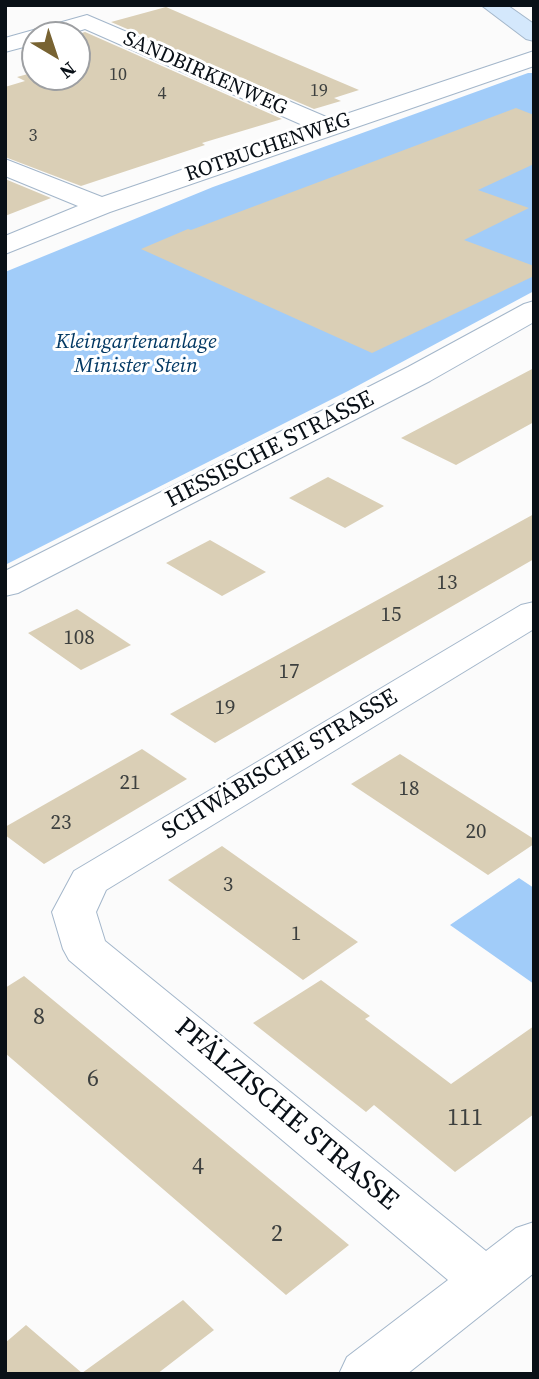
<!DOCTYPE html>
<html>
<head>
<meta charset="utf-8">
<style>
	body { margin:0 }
	#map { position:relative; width:539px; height:1379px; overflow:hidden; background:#fbfbfb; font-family:"Source Serif 4",serif }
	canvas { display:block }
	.frame { position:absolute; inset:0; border:7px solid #091017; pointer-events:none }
	.north { position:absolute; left:21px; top:21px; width:70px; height:70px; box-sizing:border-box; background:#fff; border:2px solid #9d9fa2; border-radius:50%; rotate:141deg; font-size:19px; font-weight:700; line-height:28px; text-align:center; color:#091017 }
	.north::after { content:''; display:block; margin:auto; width:24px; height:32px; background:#786332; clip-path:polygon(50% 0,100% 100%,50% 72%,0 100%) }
</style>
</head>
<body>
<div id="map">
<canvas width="539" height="1379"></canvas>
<div class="frame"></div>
<div class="north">N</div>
</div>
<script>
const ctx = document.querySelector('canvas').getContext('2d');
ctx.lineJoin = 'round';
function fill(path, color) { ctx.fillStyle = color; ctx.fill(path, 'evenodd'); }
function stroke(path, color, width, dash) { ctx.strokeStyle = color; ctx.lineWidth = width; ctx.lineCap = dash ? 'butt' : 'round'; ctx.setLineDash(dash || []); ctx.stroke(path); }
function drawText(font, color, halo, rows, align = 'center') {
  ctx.font = font + ' "Source Serif 4",serif'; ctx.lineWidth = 6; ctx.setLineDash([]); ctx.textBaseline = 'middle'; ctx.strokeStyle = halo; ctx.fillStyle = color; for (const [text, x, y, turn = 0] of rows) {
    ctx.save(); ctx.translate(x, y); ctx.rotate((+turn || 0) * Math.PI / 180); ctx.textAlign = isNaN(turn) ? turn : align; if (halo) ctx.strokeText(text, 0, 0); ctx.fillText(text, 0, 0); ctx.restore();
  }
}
fill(new Path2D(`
	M528 73H534V291L348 391 5 565V272L213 187Z
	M519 878 534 888V984L450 925Z`), '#a1ccf9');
fill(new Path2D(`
	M166 7 279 56 359 90 334 98 341 101 314 109 111 22Z
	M85 32 282 119 202 143 205 145 81 186 5 157V87L25 81 17 77 35 72V77H77V35H75Z
	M516 108 534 115V164L478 190 529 208 464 240 534 266V276L372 353 141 249 188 229 191 230Z
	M5 179 51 198 5 216Z
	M534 368V422L456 465 401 438Z
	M328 477 384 506 345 528 289 498Z
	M534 514V559L215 743 170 714Z
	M210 540 266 572 222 596 166 563Z
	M77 609 131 645 81 670 28 633Z
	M142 749 187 779 44 864 5 835V827Z
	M400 754 534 839V844L488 875 351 784Z
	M222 846 328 921 358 942 303 980 168 880Z
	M24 976 307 1210 349 1245 286 1295 5 1053V988Z
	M321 980 370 1016 365 1019 451 1084 534 1026V1114L455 1172 374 1105 366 1112 253 1023Z
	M183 1300 214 1330 157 1374H5V1343L26 1325 82 1373Z`), '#dacfb6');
const street = new Path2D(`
	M87 15 331 119 534 51V66L110 212 5 254V236L78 206 5 176V159L102 197 307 127 85 29 66 35H35V44L5 52V38Z
	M534 301V322L430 381 18 593 5 596V571L408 367 524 304Z
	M534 602V629L106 890 96 912 105 941 486 1251 516 1228 534 1222V1273L407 1374H339L347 1357 448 1280 69 960 63 949 52 912 74 871 521 605Z`);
const secondary = new Path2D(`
	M481 5H507L534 24V41L526 39Z`);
stroke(street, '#a3b6ca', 2);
stroke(secondary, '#a3b6ca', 2);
fill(street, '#fff');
fill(secondary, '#d4e8fc');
drawText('18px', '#3d403f', null, [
	["10",118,75],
	["19",319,91],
	["4",162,94],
	["3",33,136]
]);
drawText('21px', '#091017', '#fff', [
	["SANDBIRKENWEG",205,74,24],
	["ROTBUCHENWEG",268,148,-19]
]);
drawText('italic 21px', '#023863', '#fff', [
	["Kleingartenanlage",136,343],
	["Minister Stein",136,367]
]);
drawText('21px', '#3d403f', null, [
	["13",447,584],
	["15",391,616],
	["108",79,639],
	["17",289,673],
	["19",225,709],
	["21",130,784],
	["18",409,790],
	["23",61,824],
	["20",476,833],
	["3",228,886],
	["1",296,935]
]);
drawText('24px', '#091017', '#fff', [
	["HESSISCHE STRASSE",270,450,-27],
	["SCHWÄBISCHE STRASSE",280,765,-31]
]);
drawText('24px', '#3d403f', null, [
	["8",39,1018],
	["6",93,1080],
	["111",465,1119],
	["4",198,1168],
	["2",277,1235]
]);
drawText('28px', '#091017', '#fff', [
	["PFÄLZISCHE STRASSE",286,1115,40]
]);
</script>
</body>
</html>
